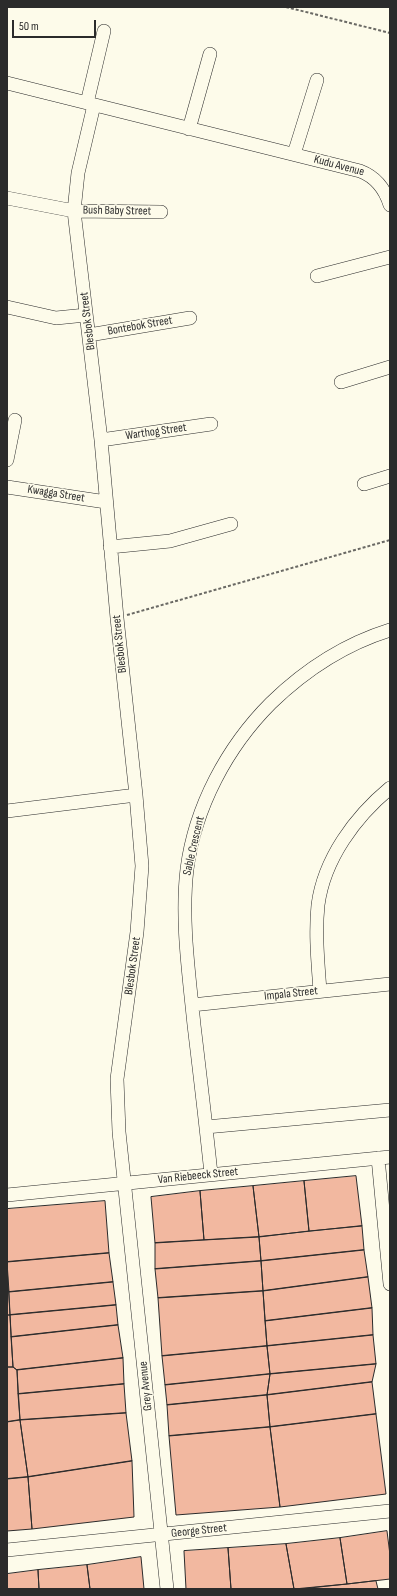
<!DOCTYPE html>
<html>
<head>
<meta charset="utf-8">
<style>
	body { margin:0 }
	#map { position:relative; width:397px; height:1596px; overflow:hidden; background:#fdfbea; font-family:"Sofia Sans Condensed",sans-serif }
	canvas { display:block }
	.frame { position:absolute; inset:0; border:8px solid #2b2b2b; pointer-events:none }
	.scale { position:absolute; left:12px; top:20px; width:84px; height:18px; box-sizing:border-box; border:2px solid #2b2b2b; border-top:0; padding-left:5px; font-size:12px; line-height:14px; white-space:nowrap; color:#2b2b2b; -webkit-text-stroke:3px #fdfbea; paint-order:stroke }
</style>
</head>
<body>
<div id="map">
<canvas width="397" height="1596"></canvas>
<div class="frame"></div>
<div class="scale">50 m</div>
</div>
<script>
const ctx = document.querySelector('canvas').getContext('2d');
ctx.lineJoin = 'round';
function fill(path, color) { ctx.fillStyle = color; ctx.fill(path, 'evenodd'); }
function stroke(path, color, width, dash) { ctx.strokeStyle = color; ctx.lineWidth = width; ctx.lineCap = dash ? 'butt' : 'round'; ctx.setLineDash(dash || []); ctx.stroke(path); }
function drawText(font, color, halo, rows, align = 'center') {
  ctx.font = font + ' "Sofia Sans Condensed",sans-serif'; ctx.lineWidth = 3; ctx.setLineDash([]); ctx.textBaseline = 'middle'; ctx.strokeStyle = halo; ctx.fillStyle = color; for (const [text, x, y, turn = 0] of rows) {
    ctx.save(); ctx.translate(x, y); ctx.rotate((+turn || 0) * Math.PI / 180); ctx.textAlign = isNaN(turn) ? turn : align; if (halo) ctx.strokeText(text, 0, 0); ctx.fillText(text, 0, 0); ctx.restore();
  }
}
const building = new Path2D(`
	M356 1176 362 1226 309 1231 304 1181Z
	M304 1181 309 1231 259 1237 253 1186Z
	M253 1186 259 1237 204 1240 200 1191Z
	M200 1191 204 1240 155 1243 151 1197Z
	M105 1201 109 1253 7 1262V1209Z
	M362 1226 364 1250 261 1261 259 1237Z
	M259 1237 261 1261 155 1269V1243Z
	M364 1250 368 1277 263 1291 261 1261Z
	M109 1253 113 1282 9 1292 7 1262Z
	M261 1261 263 1291 158 1298 155 1269Z
	M7 1267 10 1315H7Z
	M368 1277 372 1308 265 1321 263 1291Z
	M113 1282 116 1305 10 1315 9 1292Z
	M263 1291 267 1346 162 1356 158 1298Z
	M116 1305 118 1325 11 1337 10 1315Z
	M372 1308 373 1335 267 1346 265 1321Z
	M7 1315H10L13 1367H7Z
	M118 1325 123 1358 17 1370 13 1367 11 1337Z
	M373 1335 376 1364 270 1374 267 1346Z
	M267 1346 270 1374 165 1385 162 1356Z
	M123 1358 124 1384 18 1394 17 1370Z
	M376 1364 372 1382 267 1395 270 1374Z
	M7 1367H13L17 1370 20 1420 7 1422Z
	M270 1374 267 1395 167 1405 165 1385Z
	M372 1382 376 1414 270 1427 267 1395Z
	M124 1384 126 1413 20 1420 18 1394Z
	M267 1395 270 1427 169 1436 167 1405Z
	M126 1413 132 1461 28 1477 20 1420Z
	M376 1414 386 1494 280 1507 270 1427Z
	M20 1420 28 1477 7 1479V1422Z
	M270 1427 280 1507 176 1515 169 1436Z
	M132 1461 134 1517 32 1529 28 1477Z
	M28 1477 32 1529 7 1531V1479Z
	M387 1531 390 1555V1579L347 1584 340 1538Z
	M340 1538 347 1584 294 1589 286 1544Z
	M286 1544 294 1589H231L228 1548Z
	M228 1548 231 1589H186L184 1551Z
	M141 1557 144 1589H90L87 1565Z
	M87 1565 90 1589H39L38 1570Z
	M38 1570 39 1589H7V1574Z
	M376 1581 378 1589H300L347 1584Z`);
fill(building, '#f2b8a0');
stroke(building, '#2b2b2b', 1);
const minor = new Path2D(`
	M7 83 360 171C376 177 385 189 390 205
	M87 103 104 31
	M94 105 78 173 74 211 101 440 117 618 136 795 142 866 137 932 117 1079 119 1132 167 1589
	M189 129 210 54
	M294 154 317 80
	M7 198 74 211 161 212
	M317 276 390 257
	M7 307 56 318 86 315
	M89 335 190 318
	M341 382 390 367
	M101 440 211 424
	M7 460 15 420
	M364 484 390 476
	M7 487 106 502
	M110 547 170 541 231 524
	M7 811 136 795
	M320 991C318 963 315 934 318 905 324 859 355 817 390 788
	M192 1005 390 984
	M206 1127 390 1110
	M378 1158 390 1284
	M211 1174C206 1125 200 1075 194 1025 189 974 181 920 187 869 195 807 227 747 271 703 305 670 345 644 390 630
	M7 1195 390 1157
	M7 1550 390 1511`);
stroke(minor, '#2b2b2b', 14);
stroke(new Path2D(`
	M286 7 390 33
	M127 615 390 540`), '#6a6964', 2, [3, 2]);
stroke(minor, '#fdfbea', 13);
drawText('12px', '#2b2b2b', '#fdfbea', [
	["Kudu Avenue",339,166,15],
	["Bush Baby Street",117,211,1],
	["Blesbok Street",88,321,-97],
	["Bontebok Street",140,326,-10],
	["Warthog Street",156,432,-8],
	["Kwagga Street",56,494,9],
	["Blesbok Street",120,644,-96],
	["Sable Crescent",194,846,-77],
	["Blesbok Street",133,966,-82],
	["Impala Street",291,994,-6],
	["Van Riebeeck Street",198,1176,-6],
	["Grey Avenue",146,1386,-96],
	["George Street",199,1531,-6]
]);
</script>
</body>
</html>
